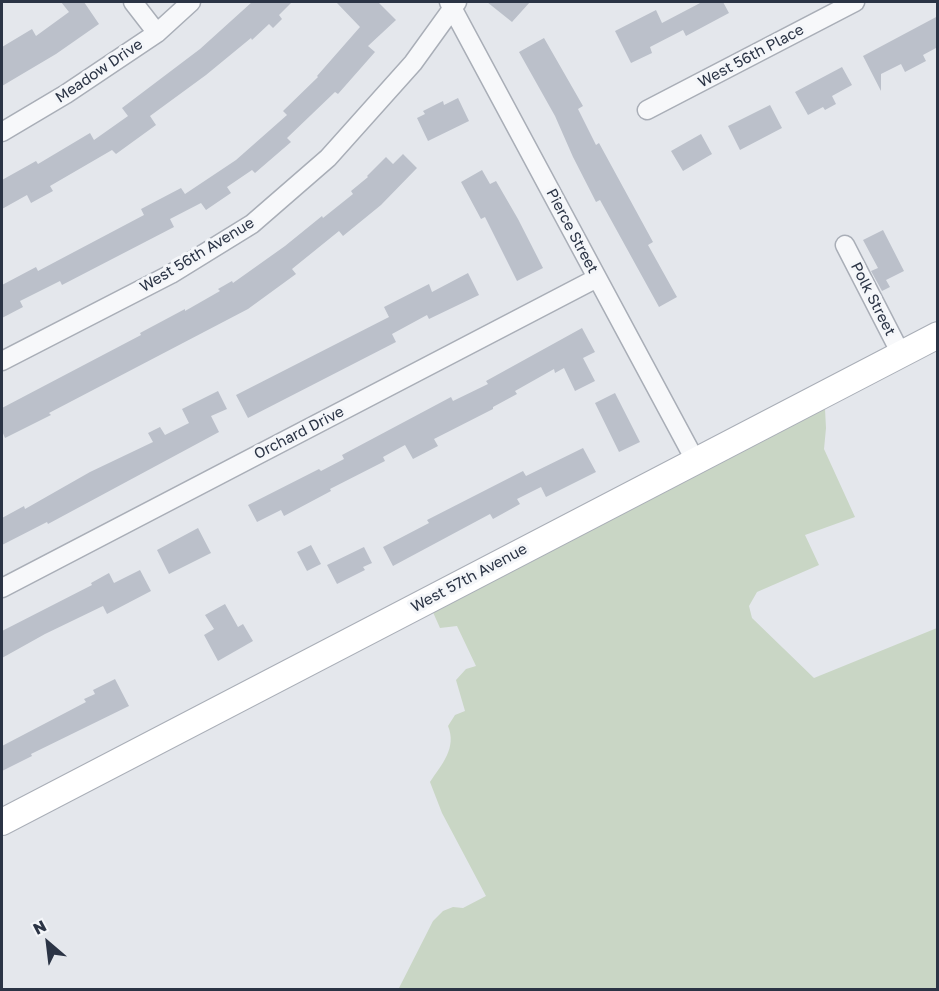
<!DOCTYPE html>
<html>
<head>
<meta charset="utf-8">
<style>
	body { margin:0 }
	#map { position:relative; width:939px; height:991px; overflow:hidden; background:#e4e7ec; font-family:"Golos Text",sans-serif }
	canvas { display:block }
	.frame { position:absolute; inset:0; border:3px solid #2b3445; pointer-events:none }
	.north { position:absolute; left:18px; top:913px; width:60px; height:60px; -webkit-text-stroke:4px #f4f6f9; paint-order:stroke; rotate:332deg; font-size:16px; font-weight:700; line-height:24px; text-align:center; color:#2b3445 }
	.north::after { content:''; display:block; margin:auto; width:21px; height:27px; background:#2b3445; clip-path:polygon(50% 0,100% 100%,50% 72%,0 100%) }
</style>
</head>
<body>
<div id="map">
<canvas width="939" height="991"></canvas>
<div class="frame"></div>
<div class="north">N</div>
</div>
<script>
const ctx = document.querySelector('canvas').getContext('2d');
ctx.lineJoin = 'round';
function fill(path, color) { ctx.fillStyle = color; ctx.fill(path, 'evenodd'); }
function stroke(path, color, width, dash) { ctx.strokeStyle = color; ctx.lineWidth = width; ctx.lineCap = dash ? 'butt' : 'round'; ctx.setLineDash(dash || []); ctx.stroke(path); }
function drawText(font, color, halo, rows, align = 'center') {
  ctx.font = font + ' "Golos Text",sans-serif'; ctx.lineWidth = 6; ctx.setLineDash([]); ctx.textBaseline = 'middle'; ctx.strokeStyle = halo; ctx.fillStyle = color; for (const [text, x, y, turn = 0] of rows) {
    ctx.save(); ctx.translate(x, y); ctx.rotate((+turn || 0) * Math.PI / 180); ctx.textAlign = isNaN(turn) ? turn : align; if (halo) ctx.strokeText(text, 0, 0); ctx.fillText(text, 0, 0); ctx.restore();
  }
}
fill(new Path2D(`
	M825 409 826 428 824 449 855 517 805 535 819 565 757 592 749 606 752 618 814 678 937 628V989L398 990 433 921 443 911 453 907 463 908 486 896 442 813 430 782C442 764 457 748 448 726L455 715 465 711 456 680 466 669 476 666 457 626 440 628 432 610Z`), '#c9d6c5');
fill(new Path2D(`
	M61 2H84L99 24 56 54 2 86V47L32 29 36 36 69 12Z
	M252 2H292L279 15 282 19 273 28 269 24 252 40 251 38 206 75 150 116 156 125 116 154 112 150 50 186 53 191 31 203 27 195 2 209V180L36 161 38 164 90 133 94 140 128 116 122 108 200 49Z
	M336 2H378L396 20 368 46 375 52 338 94 335 92 287 138 291 142 255 173 252 170 227 187 231 193 206 210 201 203 170 219 174 227 62 285 60 281 20 301 23 307 2 318V285L36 267 38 271 144 215 141 209 181 188 185 194 236 160 287 115 283 111 318 77 317 76 360 27Z
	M487 2H530L512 22Z
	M702 2H723L729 13 686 36 683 30 650 47 652 53 631 63 615 31 656 10 662 23Z
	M938 16V51L936 48 923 55 926 61 905 72 901 64 881 74V91L863 56Z
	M544 38 583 106 578 109 596 145 599 143 653 242 648 245 677 297 659 307 600 200 596 202 573 157 555 116 519 52Z
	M842 67 852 85 832 96 836 104 825 110 823 107 808 115 795 92Z
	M458 98 469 121 428 141 417 118 425 114 423 111 443 101 444 105Z
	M770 105 782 128 740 150 728 126Z
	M701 134 712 154 683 171 671 151Z
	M403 154 417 168 381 205 343 236 339 231 292 269 296 274 248 309 49 413 51 415 5 438 2 431V408L141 335 140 333 185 309V311L220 291 218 289 232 281 233 283 285 246 322 216 323 218 353 194 351 191 368 177 367 176 386 157 393 164Z
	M482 170 490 184 496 181 518 219 543 268 517 281 485 217 481 219 461 182Z
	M883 230 904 271 886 280 890 287 882 291 871 271 878 268 863 240Z
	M468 273 479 295 429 319 427 315 392 334 396 342 248 418 236 395 389 317 384 307 429 284 432 292Z
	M582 328 595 352 583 358 595 381 575 391 564 368 555 373 554 369 515 391 517 394 493 407V409L434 439 438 446 413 459 405 445 383 457 385 461 330 489 331 491 284 516 281 510 257 522 248 505 319 469 321 471 344 459 342 455 451 397 453 401 488 384 486 381Z
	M218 391 227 409 211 416 219 432 48 524 47 522 2 545V518L24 506 25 509 90 472 153 442 148 433 160 427 165 435 189 423 182 409Z
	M615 393 640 442 619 452 595 403Z
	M583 448 596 472 546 497 541 487 517 499 520 504 493 519 490 514 393 566 383 547 429 523 427 520 523 471 526 476Z
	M198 528 211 553 169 574 157 550Z
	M311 545 321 564 307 571 297 552Z
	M364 547 372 563 363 567 365 570 337 584 327 565Z
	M140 570 151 591 107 614 103 606 45 634 2 658V631L92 585 91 583 109 573 114 583Z
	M225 604 238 627 243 624 253 641 218 661 204 635 214 629 205 615Z
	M115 679 129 706 31 754 32 756 2 771V746L86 702 84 699 95 694 93 690Z`), '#bbc0ca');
const street = new Path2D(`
	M133 2 157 33
	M449 2 695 460
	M647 110 855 2
	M2 132 66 94 157 33 191 2
	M845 245 901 354
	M2 361 171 274 252 224 328 158 413 63 457 2
	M2 588 597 278`);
const secondary = new Path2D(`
	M2 822 938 335`);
stroke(street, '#a9aeb7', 21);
stroke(secondary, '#a9aeb7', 28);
stroke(street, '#f7f8fa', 18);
stroke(secondary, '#fff', 26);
drawText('15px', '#2b3445', '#f4f6f9', [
	["West 56th Place",751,56,-28],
	["Meadow Drive",99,71,-34],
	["Pierce Street",572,231,62],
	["West 56th Avenue",197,255,-31],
	["Polk Street",873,299,63],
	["Orchard Drive",299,433,-27],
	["West 57th Avenue",469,578,-28]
]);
</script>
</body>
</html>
